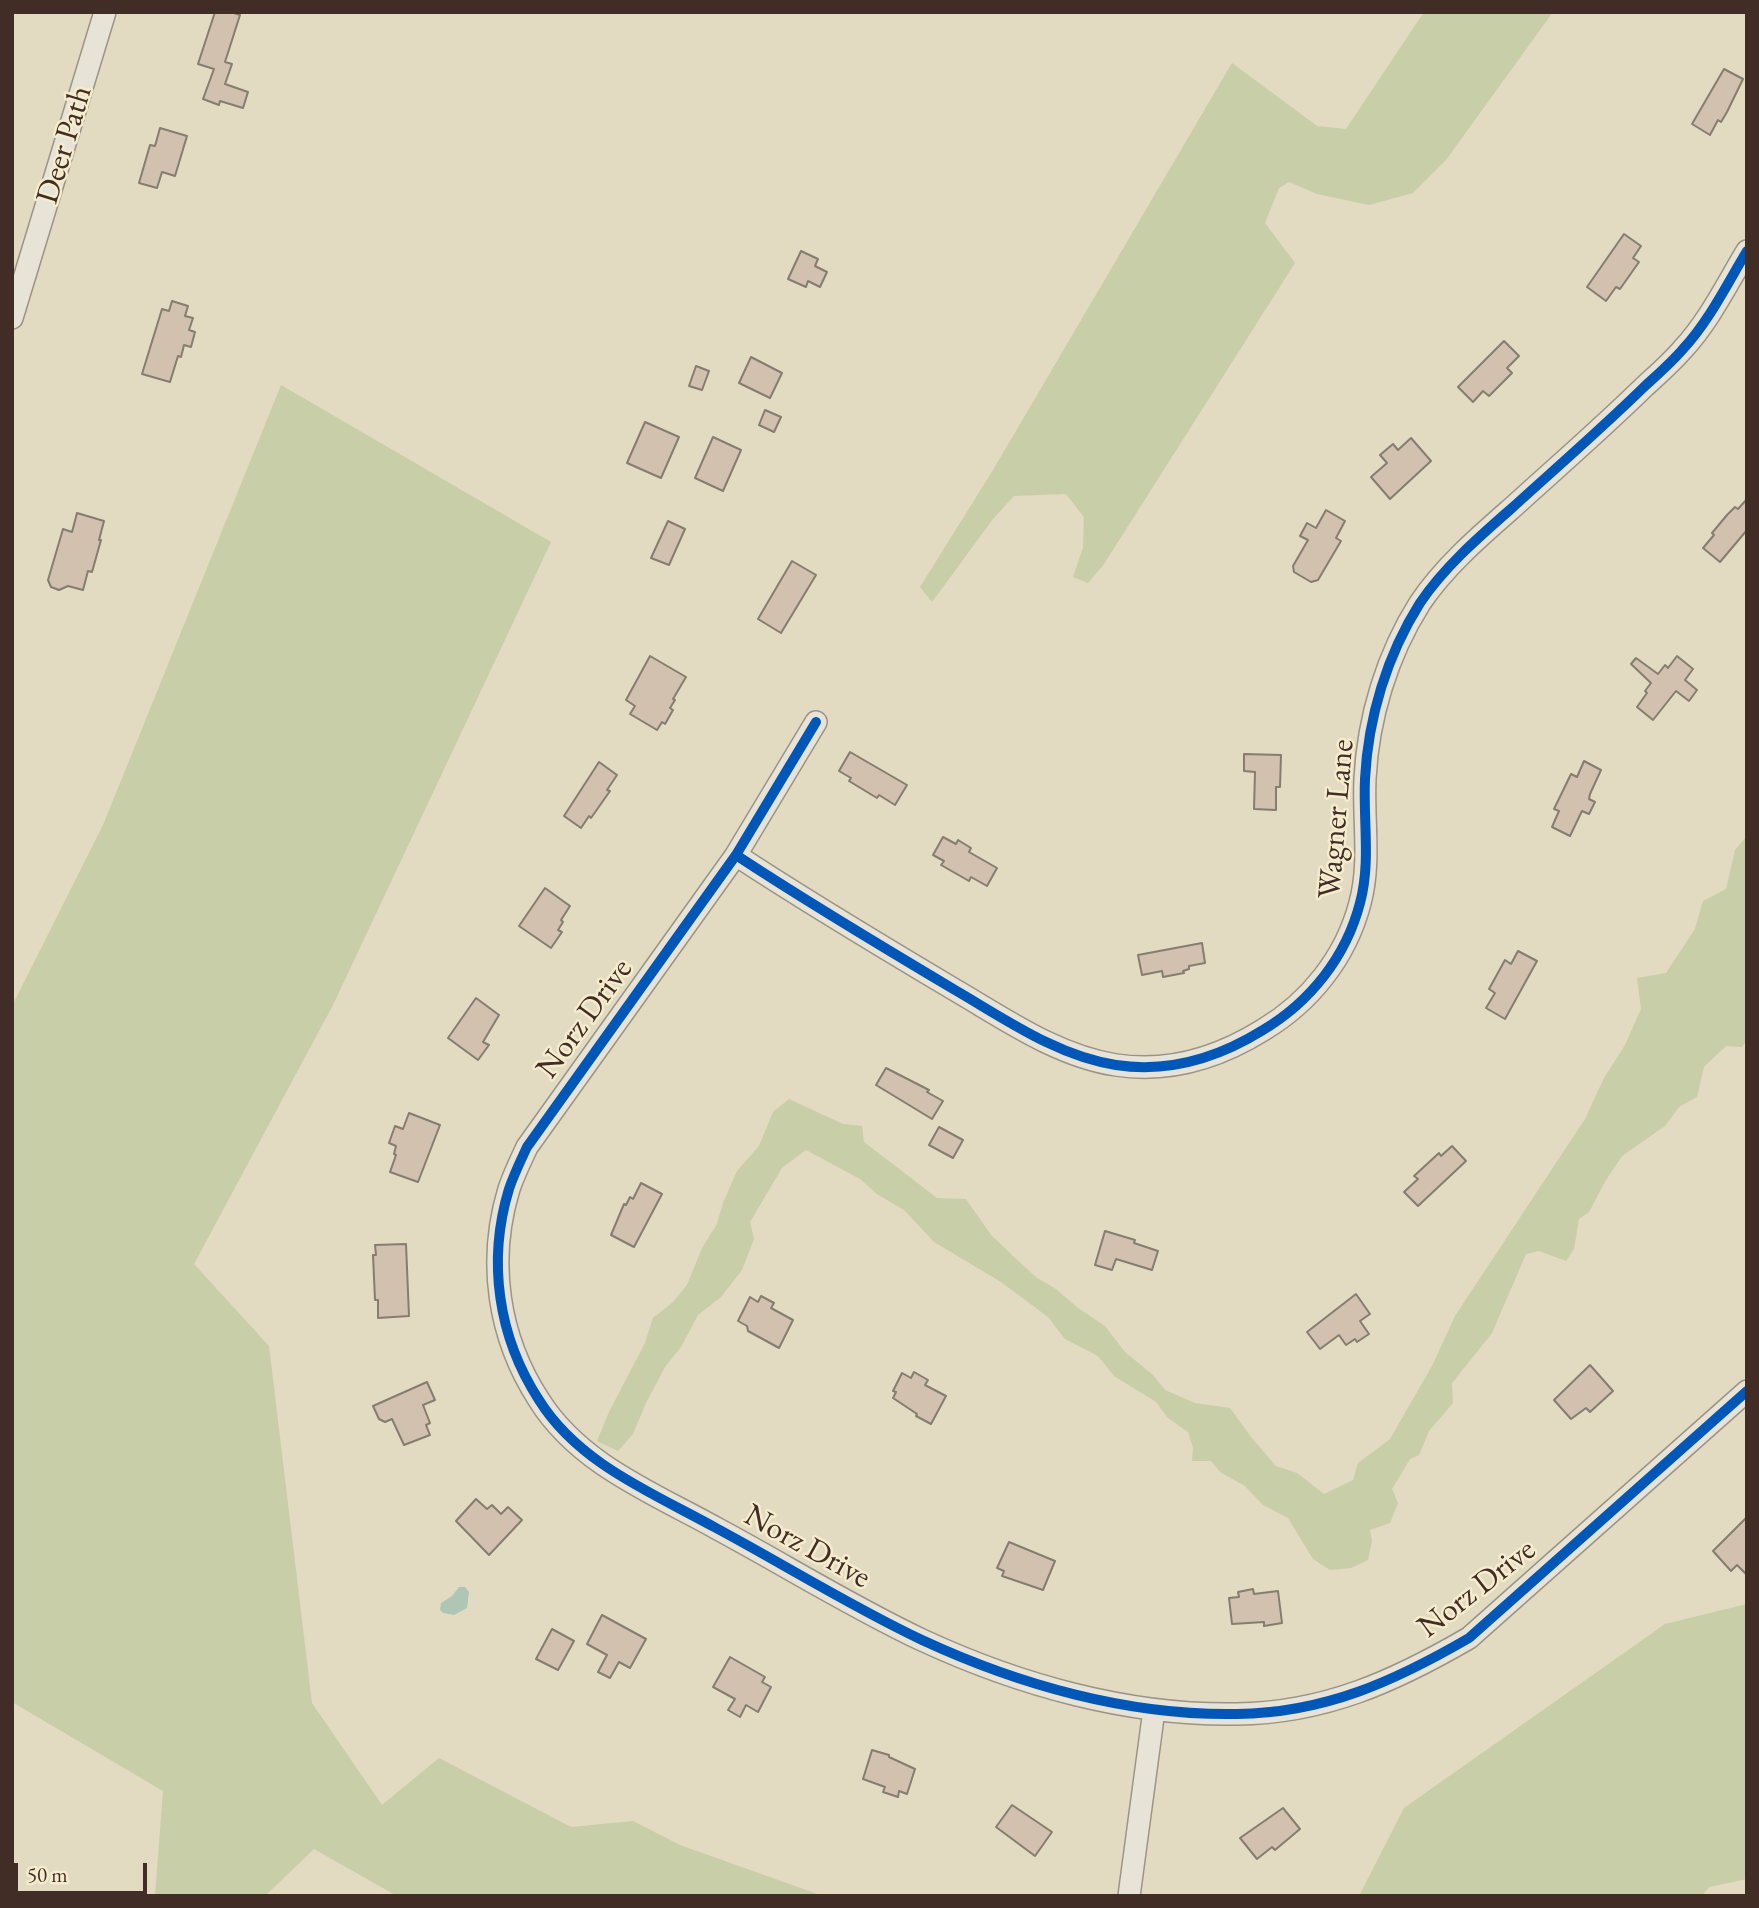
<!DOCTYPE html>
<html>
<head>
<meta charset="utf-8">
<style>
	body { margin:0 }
	#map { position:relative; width:1759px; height:1908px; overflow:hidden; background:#e2dac1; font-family:"EB Garamond",serif }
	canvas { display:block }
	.frame { position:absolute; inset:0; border:14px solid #412d25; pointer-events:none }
	.scale { position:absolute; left:14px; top:1863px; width:133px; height:32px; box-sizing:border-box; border:4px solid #412d25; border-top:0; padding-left:9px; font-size:21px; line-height:24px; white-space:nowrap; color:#412d25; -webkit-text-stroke:5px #f5ecce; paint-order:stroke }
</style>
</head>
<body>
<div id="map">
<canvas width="1759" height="1908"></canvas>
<div class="frame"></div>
<div class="scale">50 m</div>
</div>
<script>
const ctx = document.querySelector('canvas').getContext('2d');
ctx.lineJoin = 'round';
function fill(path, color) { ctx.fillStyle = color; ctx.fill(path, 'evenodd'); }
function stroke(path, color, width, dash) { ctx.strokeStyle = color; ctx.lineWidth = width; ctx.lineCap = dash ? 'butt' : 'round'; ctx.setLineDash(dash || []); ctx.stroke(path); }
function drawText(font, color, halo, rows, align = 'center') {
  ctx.font = font + ' "EB Garamond",serif'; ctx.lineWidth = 5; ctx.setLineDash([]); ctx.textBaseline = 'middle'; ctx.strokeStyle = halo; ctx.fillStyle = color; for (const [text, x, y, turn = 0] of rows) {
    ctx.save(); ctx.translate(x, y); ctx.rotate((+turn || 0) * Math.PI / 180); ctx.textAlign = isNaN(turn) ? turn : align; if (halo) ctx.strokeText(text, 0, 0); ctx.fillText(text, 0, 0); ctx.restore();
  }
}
fill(new Path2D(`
	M1424 12H1553L1446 160 1413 193 1369 205 1317 194 1289 182 1279 188 1265 223 1295 263 1104 564 1088 583 1073 577 1083 548 1084 517 1066 494 1014 496 993 519 932 602 920 587 993 470 1232 63 1317 126 1346 129Z
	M281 385 551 542 333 1005 194 1264 269 1346 312 1703 382 1805 439 1758 571 1827 633 1821 680 1845 823 1896H397L314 1849 265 1896H155L163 1791 12 1702V1006L103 825Z
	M1747 836V1040L1742 1047 1726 1046 1704 1067 1697 1097 1679 1107 1665 1126 1622 1156 1606 1180 1589 1212 1579 1219 1574 1249 1566 1261 1539 1251 1526 1254 1492 1333 1452 1383 1453 1403 1429 1431 1419 1455 1410 1459 1392 1489 1398 1503 1390 1523 1370 1530 1372 1541 1368 1560 1351 1568 1330 1570 1313 1559 1288 1518 1263 1505 1245 1486 1220 1472 1211 1461H1192L1193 1448 1188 1432 1168 1418 1156 1402 1114 1376 1098 1356 1065 1339 1048 1317 1001 1282 934 1242 904 1210 877 1194 860 1179 806 1150 782 1168 750 1222 754 1239 742 1270 721 1297 698 1315 681 1347 665 1367 646 1403 633 1434 618 1451 597 1441 609 1412 645 1343 653 1318 673 1302 687 1285 702 1248 717 1224 723 1203 737 1171 759 1146 773 1112 789 1099 843 1124 862 1126 864 1142 937 1198 966 1199 991 1235 1013 1256 1037 1278 1056 1289 1078 1308 1105 1326 1125 1352 1153 1375 1165 1390 1195 1403 1230 1408 1251 1437 1276 1466 1297 1473 1324 1494 1353 1480 1358 1463 1390 1439 1432 1366 1455 1316 1585 1119 1604 1078 1625 1045 1641 1009 1637 978 1666 973 1695 929 1703 901 1726 889 1735 850Z
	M1747 1604V1879L1709 1887 1702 1896H1359L1404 1808 1665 1624Z`), '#c8cea7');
fill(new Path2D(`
	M459 1587H465L469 1592 467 1608 454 1615 443 1613 440 1610 441 1603 452 1596Z`), '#b0c6b5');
const building = new Path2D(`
	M215 12H231L240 15 225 62 232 64 225 84 248 92 243 108 220 101 219 105 203 99 214 69 198 64Z
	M1724 69 1743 79 1727 112 1721 122 1718 120 1710 135 1692 124Z
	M160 128 187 136 175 176 162 172 157 188 139 183 150 145 155 146Z
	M1624 234 1641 246 1633 258 1639 262 1620 289 1616 287 1606 301 1587 287Z
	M801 251 818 259 815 266 827 272 820 287 808 281 806 287 788 279Z
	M172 301 188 306 185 316 193 318 189 330 195 332 191 347 184 345 181 357 178 356 170 382 142 374 162 309 169 311Z
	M1504 341 1519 356 1507 368 1512 373 1489 396 1483 391 1473 402 1458 387Z
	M751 357 782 373 770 398 739 383Z
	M696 366 709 371 702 390 689 386Z
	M765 410 781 417 774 432 759 425Z
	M645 422 679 437 661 478 627 463Z
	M713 437 741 450 723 491 695 478Z
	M1411 438 1431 461 1390 499 1371 477 1387 463 1380 455 1393 444 1398 450Z
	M1747 499V530L1720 562 1703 548 1714 535 1712 533 1727 515 1735 507 1738 509Z
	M1326 510 1345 521 1336 538 1341 541 1318 580 1311 582 1294 572 1293 566 1308 540 1300 536 1307 523 1316 528Z
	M77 513 104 521 99 540H101L92 572 88 571 83 590 68 586 59 590 51 587 48 580 63 529 72 532Z
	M668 521 685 529 669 565 651 558Z
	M792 561 816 575 781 633 758 619Z
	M650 656 686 677 673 699 675 700 670 708 673 710 665 724 662 722 657 730 630 714 635 706 626 700Z
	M1677 656 1693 669 1685 680 1697 690 1689 701 1676 691 1653 720 1637 707 1647 693 1645 691 1651 683 1631 664 1636 658 1658 674 1665 665 1668 668Z
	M850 752 907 785 895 805 879 795 877 798 849 781 851 778 839 771Z
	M1244 754 1281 755 1280 787H1276V810L1254 809 1255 772 1244 771Z
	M1584 761 1601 770 1590 794 1589 799 1595 802 1589 814 1582 811 1570 836 1552 827 1559 811 1554 809 1571 774 1577 777Z
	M599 762 617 775 607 790 610 791 591 818 589 816 581 828 564 816Z
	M943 837 956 844 958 840 971 848 969 852 997 868 987 886 971 877 969 881 941 865 944 861 933 855Z
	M545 888 570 906 561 920 563 922 558 930 562 932 551 948 519 926Z
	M1202 943 1205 963 1189 966V969L1183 971 1184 973 1163 977 1162 971 1142 975 1138 955Z
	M1518 951 1537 961 1505 1019 1486 1008 1495 993 1489 989 1505 960 1511 964Z
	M476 998 499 1015 483 1042 489 1045 478 1060 448 1038Z
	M886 1068 929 1090 927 1092 943 1101 932 1119 876 1085Z
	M409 1113 440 1125 418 1182 390 1172 396 1155 394 1154 396 1146 389 1143 395 1126 403 1129Z
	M939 1127 963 1140 953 1158 929 1145Z
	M1452 1146 1466 1161 1418 1206 1404 1192 1418 1179 1414 1176 1439 1153 1441 1156Z
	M641 1183 662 1194 634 1247 611 1235 624 1204 626 1205 630 1197 633 1199Z
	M1105 1231 1135 1240 1134 1243 1158 1251 1152 1270 1116 1259 1112 1270 1095 1265Z
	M406 1244 409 1316 378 1318V1300H375L373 1255H376L375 1245Z
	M1356 1294 1370 1314 1360 1321 1369 1334 1357 1342 1355 1339 1346 1345 1339 1335 1320 1349 1307 1332Z
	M761 1296 774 1303 771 1308 793 1320 779 1348 748 1331 747 1326 738 1321 750 1297 758 1302Z
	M1590 1365 1613 1391 1590 1412 1586 1408 1571 1419 1554 1400Z
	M914 1372 928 1380 925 1385 946 1396 931 1424 916 1416 917 1414 893 1398 896 1392 893 1391 902 1373 911 1378Z
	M427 1382 435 1400 423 1405 430 1423 426 1425 430 1435 404 1445 392 1419 385 1422 379 1419 373 1406Z
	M476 1499 487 1509 492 1505 501 1514 508 1507 522 1520 489 1555 456 1521Z
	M1747 1517V1575L1737 1565 1731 1571 1713 1551Z
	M1009 1542 1055 1561 1043 1590 1002 1576 1004 1571 997 1568Z
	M1253 1589 1254 1594 1278 1591 1282 1623 1264 1626V1622L1232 1624 1229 1598 1239 1597 1238 1592Z
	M602 1615 646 1639 630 1668 619 1662 610 1678 598 1672 607 1655 587 1644Z
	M552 1629 574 1641 558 1670 536 1659Z
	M730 1657 765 1677 762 1682 771 1687 758 1712 746 1705 740 1717 728 1710 735 1699 713 1687Z
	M872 1750 889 1755V1757L915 1769 907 1794 899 1791 898 1797 883 1792 885 1787 863 1779Z
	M1012 1805 1052 1832 1035 1856 996 1827Z
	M1283 1808 1300 1829 1275 1850 1272 1847 1257 1859 1240 1838Z`);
fill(building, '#d2c1af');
stroke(building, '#847d70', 2);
const street = new Path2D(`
	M12 318 105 12
	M816 722 736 855 527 1147C521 1160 514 1174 509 1189 487 1261 498 1337 539 1400 579 1464 653 1493 716 1528 785 1565 852 1607 922 1640 1019 1685 1129 1716 1237 1714 1325 1713 1395 1681 1469 1638L1747 1391
	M736 855C807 902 881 946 955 990 1005 1019 1057 1056 1116 1065 1169 1073 1218 1058 1263 1030 1310 1002 1346 957 1360 903 1371 862 1363 821 1365 779 1368 718 1387 655 1420 603 1444 567 1480 536 1512 508 1556 468 1601 429 1644 387 1657 375 1671 363 1683 349 1709 321 1727 284 1747 251
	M1129 1896 1154 1710`);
stroke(street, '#9b9485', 24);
stroke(street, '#e7e3d7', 21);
stroke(new Path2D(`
	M816 722 736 855 527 1147C521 1160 514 1174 509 1189 487 1261 498 1337 539 1400 579 1464 653 1493 716 1528 785 1565 852 1607 922 1640 1019 1685 1129 1716 1237 1714 1325 1713 1395 1681 1469 1638L1747 1391
	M736 855C807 902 881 946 955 990 1005 1019 1057 1056 1116 1065 1169 1073 1218 1058 1263 1030 1310 1002 1346 957 1360 903 1371 862 1363 821 1365 779 1368 718 1387 655 1420 603 1444 567 1480 536 1512 508 1556 468 1601 429 1644 387 1657 375 1671 363 1683 349 1709 321 1727 284 1747 251`), '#0057b8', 10);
drawText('32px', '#412d25', '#f5ecce', [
	["Deer Path",65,145,-73],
	["Wagner Lane",1337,819,-85],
	["Norz Drive",585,1019,-54],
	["Norz Drive",807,1547,29],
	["Norz Drive",1477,1589,-38]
]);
</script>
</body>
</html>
